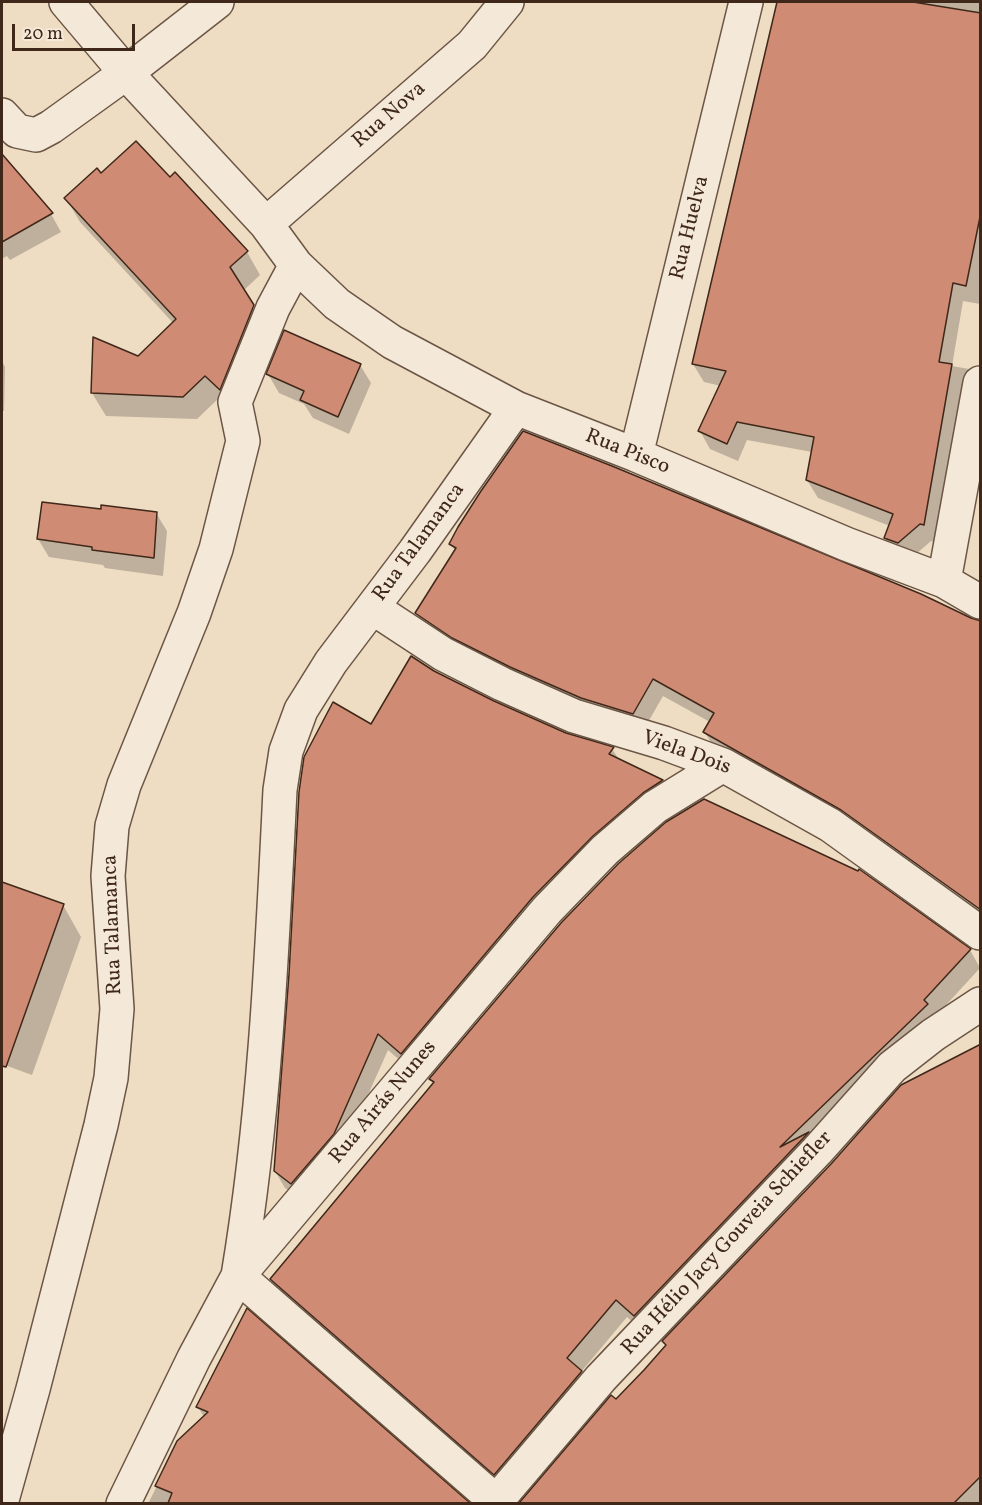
<!DOCTYPE html>
<html>
<head>
<meta charset="utf-8">
<style>
	body { margin:0 }
	#map { position:relative; width:982px; height:1505px; overflow:hidden; background:#eedcc3; font-family:Vollkorn,serif }
	canvas { display:block }
	.frame { position:absolute; inset:0; border:3px solid #3f2819; pointer-events:none }
	.scale { position:absolute; left:12px; top:24px; width:123px; height:27px; box-sizing:border-box; border:3px solid #3f2819; border-top:0; padding-left:8px; font-size:18px; line-height:21px; white-space:nowrap; color:#3f2819; -webkit-text-stroke:4px #f4e8d8; paint-order:stroke }
</style>
</head>
<body>
<div id="map">
<canvas width="982" height="1505"></canvas>
<div class="frame"></div>
<div class="scale">20 m</div>
</div>
<script>
const ctx = document.querySelector('canvas').getContext('2d');
ctx.lineJoin = 'round';
function fill(path, color) { ctx.fillStyle = color; ctx.fill(path, 'evenodd'); }
function stroke(path, color, width, dash) { ctx.strokeStyle = color; ctx.lineWidth = width; ctx.lineCap = dash ? 'butt' : 'round'; ctx.setLineDash(dash || []); ctx.stroke(path); }
function drawText(font, color, halo, rows, align = 'center') {
  ctx.font = font + ' Vollkorn,serif'; ctx.lineWidth = 4.5; ctx.setLineDash([]); ctx.textBaseline = 'middle'; ctx.strokeStyle = halo; ctx.fillStyle = color; for (const [text, x, y, turn = 0] of rows) {
    ctx.save(); ctx.translate(x, y); ctx.rotate((+turn || 0) * Math.PI / 180); ctx.textAlign = isNaN(turn) ? turn : align; if (halo) ctx.strokeText(text, 0, 0); ctx.fillText(text, 0, 0); ctx.restore();
  }
}
fill(new Path2D(`
	M782 2H980V304L963 301 952 366 969 369 979 387 944 491 934 542 931 541 908 561 896 556 885 538 890 526 818 498 807 480 812 452 747 440 738 461 710 449 700 431 721 386 704 382 693 364 772 57Z
	M2 157 51 214 61 232 10 260 7 256 2 259Z
	M101 175 170 180 247 252 260 275 243 291 266 330 233 411 219 398 197 419 106 416 92 393 138 358 174 324 80 222 66 198Z
	M2 361 5 367 4 411H2Z
	M360 365 371 383 349 434 313 418 304 404 279 393 268 374Z
	M103 511 156 513 167 531 163 576 105 568 103 565 49 557 38 539Z
	M451 544 865 575 947 606 970 620 980 623V919L715 750 705 732 710 722 663 696 643 731 592 716 427 631 416 613 455 551Z
	M434 672 494 702 566 735 612 749 620 761 662 781 672 797 411 1070 388 1050 343 1151 302 1200 285 1188 275 1171 371 726Z
	M2 884 63 905 81 937 32 1075 2 1064Z
	M970 950 980 968 645 1333 627 1317 581 1372 592 1390 505 1492 282 1298 272 1279 434 1084 431 1079Z
	M980 1053V1504H521L611 1397 616 1401Z
	M247 1311 468 1504H148L181 1437H184L204 1417 198 1407Z`), '#0003');
const building = new Path2D(`
	M777 2H913L981 13V212L966 286 953 283 939 362 952 364 924 525 920 524 898 543 884 538 893 514 806 480 814 437 737 422 727 444 698 431 726 371 692 364Z
	M136 141 170 177 175 172 248 251 230 267 254 305 220 390 205 376 183 397 91 393 93 337 138 356 176 319 64 198 97 168 101 173Z
	M2 154 53 213 2 242Z
	M284 330 361 364 338 417 300 400 304 391 266 374Z
	M523 431 612 466 921 594 971 618 981 621V910L841 810 703 732 714 713 653 679 633 714 581 698 510 667 452 638 415 613 456 548 449 544 458 527 481 491Z
	M42 502 101 509V505L157 512 154 558 92 550V547L37 539Z
	M411 656 434 671 494 701 566 733 614 747 609 754 663 780 643 793 593 836 533 897 401 1054 378 1034 334 1134 291 1184 274 1171 289 974 299 792 304 757 333 702 371 724Z
	M704 799 858 871 859 869 971 949 924 1000 928 1004 780 1147 809 1132 634 1316 616 1300 567 1358 582 1371 494 1475 270 1279 434 1082 429 1079 561 923 618 864 666 822Z
	M2 882 64 904 6 1067 2 1066Z
	M981 1044V1476L954 1503H519L611 1395 616 1399 644 1370 666 1345 662 1341 831 1164 901 1085Z
	M247 1308 470 1503H168L172 1493 155 1486 177 1441 208 1412 196 1407Z`);
fill(building, '#d08b75');
stroke(building, '#3f2819', 1.5);
const minor = new Path2D(`
	M66 2 126 73 266 224 296 265 337 304 392 342 516 408 636 455 846 544 944 581 980 602
	M2 115 17 131 36 135 51 127 126 73 217 2
	M266 224 472 45 507 2
	M636 455 746 2
	M944 581 980 383
	M373 608 443 654 502 684 574 716 664 743 723 765 830 825 980 933
	M2 1500 33 1389 101 1125 111 1078 117 1009 108 876 112 826 124 785 194 613 216 549 243 441 235 402 273 308 296 265
	M123 1504 194 1358 238 1276 547 910 605 850 655 807 723 765
	M494 1504 601 1378 817 1151 892 1067 933 1035 980 1004
	M499 1504 238 1276C265 1114 272 954 280 790L286 751 301 710 331 662 415 551 516 408`);
stroke(minor, '#6b5544', 36);
stroke(minor, '#f4e8d8', 33);
drawText('21px', '#3f2819', '#f4e8d8', [
	["Rua Nova",390,116,-41],
	["Rua Huelva",691,228,-76],
	["Rua Pisco",627,453,22],
	["Rua Talamanca",420,543,-54],
	["Viela Dois",686,754,20],
	["Rua Talamanca",114,925,-92],
	["Rua Airás Nunes",384,1103,-50],
	["Rua Hélio Jacy Gouveia Schiefler",728,1244,-47]
]);
</script>
</body>
</html>
